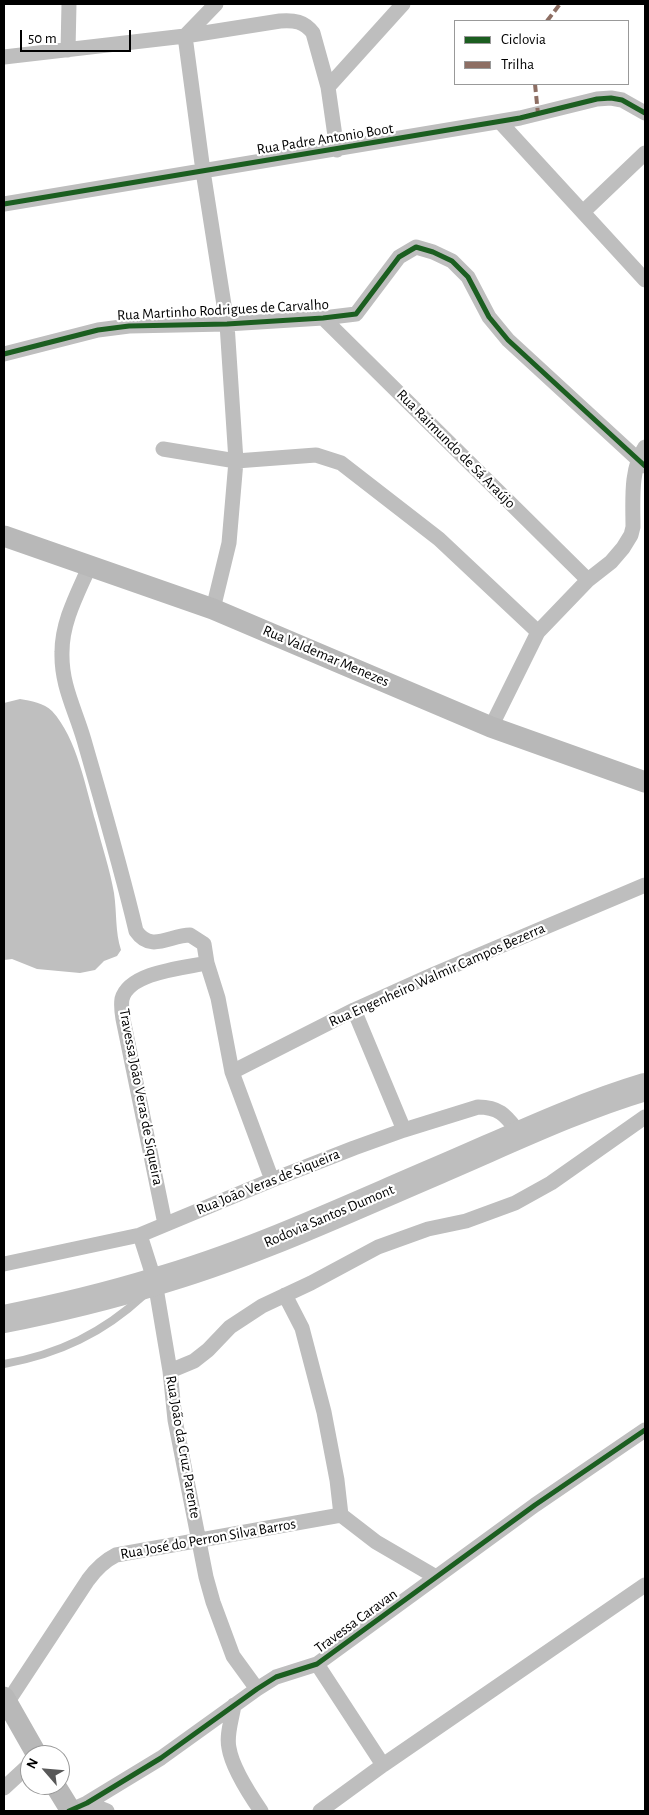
<!DOCTYPE html>
<html>
<head>
<meta charset="utf-8">
<style>
	body { margin:0 }
	#map { position:relative; width:649px; height:1815px; overflow:hidden; background:#fff; font-family:"Alegreya Sans",sans-serif }
	canvas { display:block }
	.frame { position:absolute; inset:0; border:5px solid #000; pointer-events:none }
	.legend { position:absolute; left:454px; top:20px; width:175px; height:65px; box-sizing:border-box; background:#fff; border:1px solid #999; margin:0; padding:6px 9px; list-style:none; font-size:15px; color:#000 }
	.legend li { display:flex; align-items:center; gap:10px; height:25px }
	.legend b { width:25px; border:1px solid #999 }
	.north { position:absolute; left:20px; top:1745px; width:50px; height:50px; box-sizing:border-box; background:#fff; border:1px solid #999; border-radius:50%; rotate:297deg; font-size:14px; font-weight:700; line-height:20px; text-align:center; color:#000 }
	.north::after { content:''; display:block; margin:auto; width:18px; height:22px; background:#595959; clip-path:polygon(50% 0,100% 100%,50% 72%,0 100%) }
	.scale { position:absolute; left:20px; top:30px; width:111px; height:22px; box-sizing:border-box; border:2px solid #000; border-top:0; padding-left:6px; font-size:15px; line-height:18px; white-space:nowrap; color:#000; -webkit-text-stroke:4px #fff; paint-order:stroke }
</style>
</head>
<body>
<div id="map">
<canvas width="649" height="1815"></canvas>
<div class="frame"></div>
<ul class="legend">
<li><b style="height:6px;background:#1b5e20"></b>Ciclovia</li>
<li><b style="height:6px;background:#8d6e63"></b>Trilha</li>
</ul>
<div class="north">N</div>
<div class="scale">50 m</div>
</div>
<script>
const ctx = document.querySelector('canvas').getContext('2d');
ctx.lineJoin = 'round';
function fill(path, color) { ctx.fillStyle = color; ctx.fill(path, 'evenodd'); }
function stroke(path, color, width, dash) { ctx.strokeStyle = color; ctx.lineWidth = width; ctx.lineCap = dash ? 'butt' : 'round'; ctx.setLineDash(dash || []); ctx.stroke(path); }
function drawText(font, color, halo, rows, align = 'center') {
  ctx.font = font + ' "Alegreya Sans",sans-serif'; ctx.lineWidth = 4.5; ctx.setLineDash([]); ctx.textBaseline = 'middle'; ctx.strokeStyle = halo; ctx.fillStyle = color; for (const [text, x, y, turn = 0] of rows) {
    ctx.save(); ctx.translate(x, y); ctx.rotate((+turn || 0) * Math.PI / 180); ctx.textAlign = isNaN(turn) ? turn : align; if (halo) ctx.strokeText(text, 0, 0); ctx.fillText(text, 0, 0); ctx.restore();
  }
}
fill(new Path2D(`
	M20 699C31 701 44 703 52 711 77 738 86 789 96 823 102 846 110 870 114 893 117 913 115 931 121 950L117 956 104 961 95 970 80 973 37 969 12 959 4 960V703Z`), '#bfbfbf');
stroke(new Path2D(`
	M4 1364C59 1354 103 1333 144 1295`), '#bebebe', 8);
stroke(new Path2D(`
	M68 50 69 4
	M4 57 185 36 280 21C294 20 304 21 313 33L328 87 337 150
	M328 87 403 4
	M500 122 645 280
	M4 204 520 118 597 99 611 98 622 100 645 113
	M583 212 645 153
	M323 318 588 580
	M4 354 98 330 129 326 227 324 323 318 356 314 399 257 416 247 433 252 452 261 468 277 489 317 508 340 645 466
	M163 449 236 461 316 455 341 463 439 539 538 632
	M90 565C78 593 62 621 62 652 61 685 75 709 84 740 102 803 121 867 136 931 151 953 170 935 190 935L204 944 207 963
	M213 609 229 543 236 461 227 324 203 171 185 36 216 4
	M491 727 538 632 588 580 611 562 623 548 631 535 633 527C633 501 630 469 645 447
	M354 1010 404 1130
	M232 1072 354 1010 432 975 645 885
	M165 1224 123 1019C122 1013 121 1005 122 999 129 972 184 968 207 963L218 998 232 1072 272 1180
	M140 1235 155 1282 170 1371 175 1420 206 1577 213 1602 233 1656 257 1689
	M4 1264 140 1235 272 1180 354 1148 404 1130 478 1107C502 1107 507 1118 521 1135
	M285 1295 302 1328 324 1412 337 1480 341 1515
	M170 1371 194 1361 208 1350 230 1327 262 1306 311 1283 378 1247 428 1229 466 1221 515 1203 551 1183 645 1117
	M317 1664 383 1765
	M7 1703 88 1580C96 1569 104 1561 116 1555L341 1515 376 1542 436 1577
	M234 1705C232 1719 226 1735 229 1748 232 1767 250 1795 261 1811
	M4 1788 30 1764
	M87 1803 107 1811
	M69 1811 87 1803 161 1758 257 1689 276 1677 317 1664 535 1505 645 1430
	M320 1811 383 1765 645 1585`), '#bebebe', 15);
stroke(new Path2D(`
	M4 536 213 609 491 727 645 782
	M4 1697 37 1755
	M55 1785 71 1811`), '#b8b8b8', 21);
stroke(new Path2D(`
	M4 1319C54 1309 105 1297 154 1282 252 1254 345 1210 439 1170 507 1141 575 1108 645 1087`), '#bebebe', 28);
stroke(new Path2D(`
	M547 21 560 4
	M535 84 538 114`), '#8d6e63', 4, [8, 4]);
stroke(new Path2D(`
	M4 204 520 118 597 99 611 98 622 100 645 113
	M4 354 98 330 129 326 227 324 323 318 356 314 399 257 416 247 433 252 452 261 468 277 489 317 508 340 645 466
	M69 1811 87 1803 161 1758 257 1689 276 1677 317 1664 535 1505 645 1430`), '#1b5e20', 5);
drawText('15px', '#000', '#fff', [
	["Rua Padre Antonio Boot",325,139,-9],
	["Rua Martinho Rodrigues de Carvalho",223,310,-3],
	["Rua Raimundo de Sá Araújo",456,449,45],
	["Rua Valdemar Menezes",326,656,23],
	["Rua Engenheiro Walmir Campos Bezerra",437,975,-24],
	["Travessa João Veras de Siqueira",141,1097,79],
	["Rua João Veras de Siqueira",268,1182,-22],
	["Rodovia Santos Dumont",329,1216,-23],
	["Rua João da Cruz Parente",183,1447,80],
	["Rua José do Perron Silva Barros",208,1539,-10],
	["Travessa Caravan",356,1621,-36]
]);
</script>
</body>
</html>
